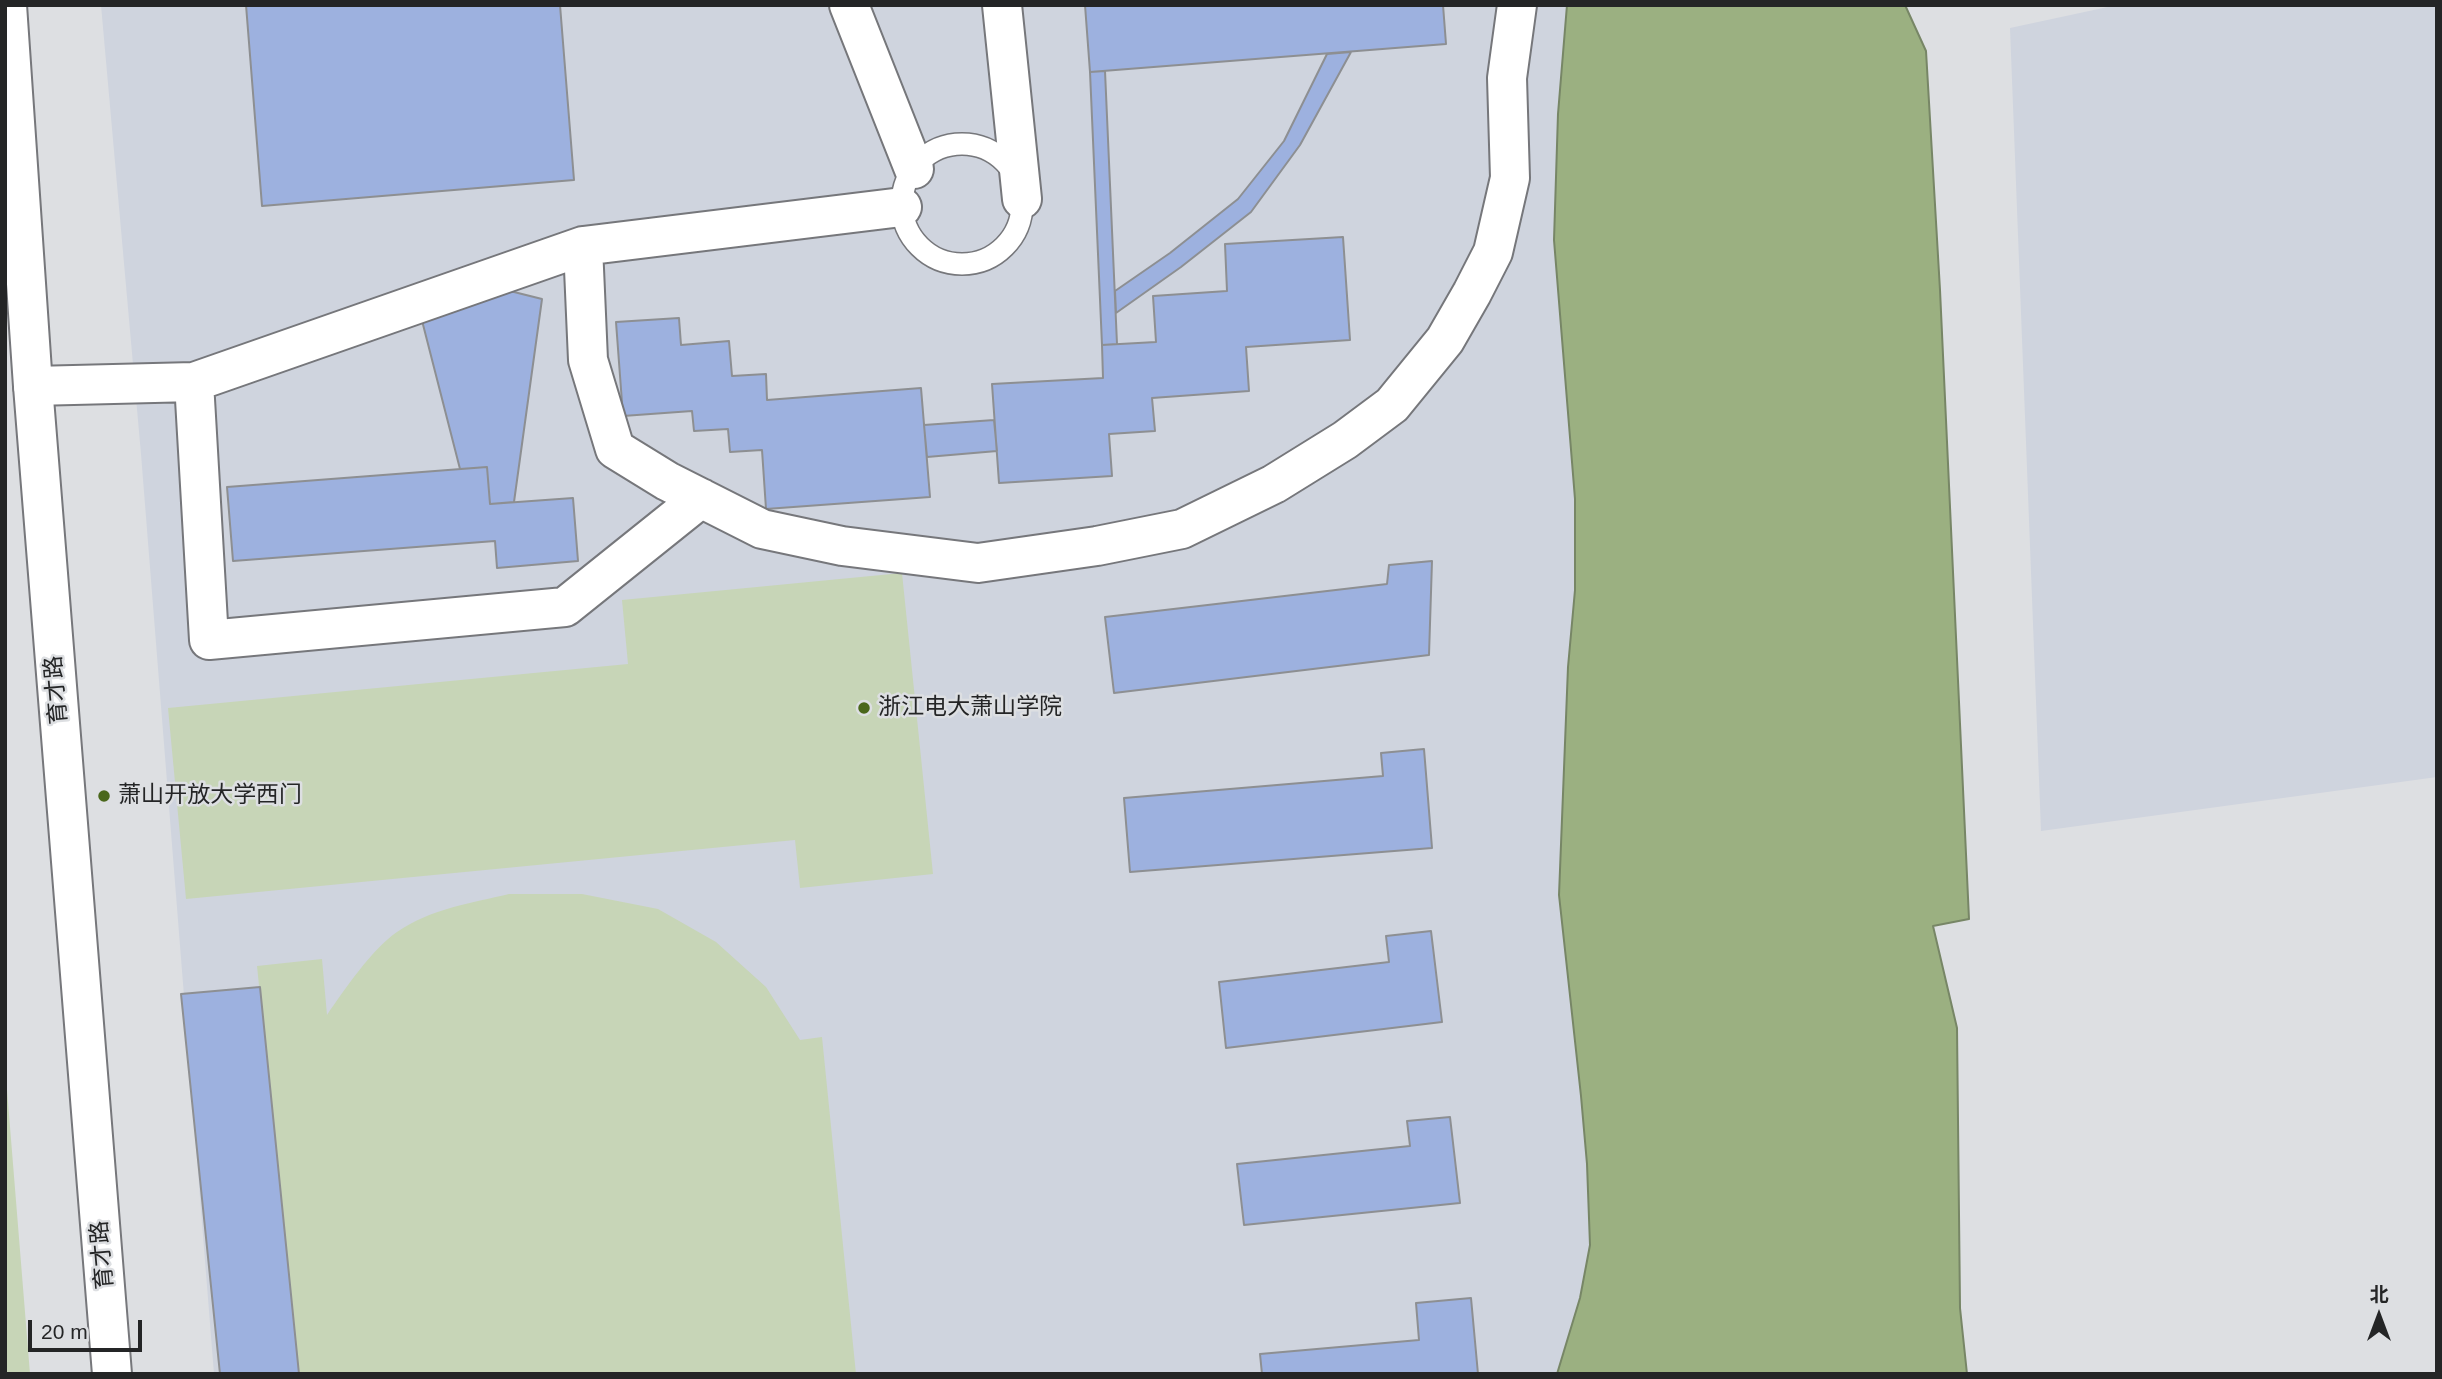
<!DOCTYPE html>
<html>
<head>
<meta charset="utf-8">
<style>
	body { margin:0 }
	#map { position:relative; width:2442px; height:1379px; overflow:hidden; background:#dddfe2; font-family:Arial,"Noto Sans SC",sans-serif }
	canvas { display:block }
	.frame { position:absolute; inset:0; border:7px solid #242526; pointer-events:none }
	.north { position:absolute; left:2344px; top:1281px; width:70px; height:70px; -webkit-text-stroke:5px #dddfe2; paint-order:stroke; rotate:0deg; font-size:19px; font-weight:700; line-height:28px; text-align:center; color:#242526 }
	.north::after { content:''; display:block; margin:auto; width:24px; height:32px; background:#242526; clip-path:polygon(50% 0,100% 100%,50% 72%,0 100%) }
	.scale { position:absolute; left:28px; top:1320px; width:114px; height:32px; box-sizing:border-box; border:4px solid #242526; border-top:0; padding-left:9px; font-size:21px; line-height:24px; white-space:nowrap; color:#242526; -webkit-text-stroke:5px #dddfe2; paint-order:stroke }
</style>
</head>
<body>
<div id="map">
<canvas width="2442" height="1379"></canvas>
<div class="frame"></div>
<div class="north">北</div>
<div class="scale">20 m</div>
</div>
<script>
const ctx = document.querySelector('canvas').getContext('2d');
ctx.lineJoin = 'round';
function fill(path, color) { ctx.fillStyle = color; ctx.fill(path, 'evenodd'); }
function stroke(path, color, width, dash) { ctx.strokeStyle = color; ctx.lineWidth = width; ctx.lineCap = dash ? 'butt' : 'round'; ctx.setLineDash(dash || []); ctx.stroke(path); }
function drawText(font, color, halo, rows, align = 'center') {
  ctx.font = font + ' Arial,"Noto Sans SC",sans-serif'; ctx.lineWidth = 5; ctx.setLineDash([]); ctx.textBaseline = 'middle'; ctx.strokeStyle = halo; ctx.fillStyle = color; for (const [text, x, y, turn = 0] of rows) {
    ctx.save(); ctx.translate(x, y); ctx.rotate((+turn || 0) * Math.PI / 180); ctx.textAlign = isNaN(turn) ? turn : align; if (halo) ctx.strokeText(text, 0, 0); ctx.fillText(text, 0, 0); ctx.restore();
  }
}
fill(new Path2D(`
	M101 5H1567L1558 114 1554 240 1575 499V590L1568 667 1559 895 1581 1096 1587 1164 1590 1245 1580 1298 1557 1374H214L141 454Z
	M2117 5H2437V777L2041 831 2010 28Z`), '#cfd4de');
fill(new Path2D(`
	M902 573 933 874 800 888 795 840 186 899 168 708 628 664 622 600Z
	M509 894H582L658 909 716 942 766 987 800 1040 822 1037 856 1374H299L257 966 322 959 327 1015C344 990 373 948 397 932 430 909 471 903 509 894Z
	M5 1065 30 1374H5Z`), '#c7d5b7');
const water = new Path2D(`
	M1567 5H1905L1926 51 1940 290 1969 919 1933 926 1957 1028 1960 1308 1967 1374H1557L1580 1298 1590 1245 1587 1164 1581 1096 1559 895 1568 667 1575 590V499L1554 240 1558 114Z`);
fill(water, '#9bb081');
stroke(water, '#778666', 2);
const building = new Path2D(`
	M246 5H560L574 180 262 206Z
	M1085 5H1443L1446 44 1090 72Z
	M1351 52 1300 145 1251 212 1181 267 1116 313 1115 291 1170 253 1238 199 1284 141 1327 54Z
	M1105 71 1117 344 1102 345 1090 72Z
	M1343 237 1350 340 1246 347 1249 391 1152 398 1155 431 1109 434 1112 476 999 483 992 384 1103 378 1102 345 1156 342 1153 296 1227 291 1225 244Z
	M502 289 542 299 514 502 490 504 487 467 460 469 418 305Z
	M679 318 681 345 729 341 732 376 766 374 767 400 921 388 930 497 766 509 762 450 730 452 728 429 694 431 692 411 623 416 616 322Z
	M994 420 997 451 927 457 924 425Z
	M487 467 490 504 573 498 578 561 497 568 495 541 233 561 227 487Z
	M1432 561 1429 655 1114 693 1105 617 1387 584 1389 565Z
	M1424 749 1432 848 1130 872 1124 798 1383 776 1381 753Z
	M1431 931 1442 1022 1226 1048 1219 982 1389 962 1386 936Z
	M260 987 299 1374H220L181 994Z
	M1450 1117 1460 1203 1244 1225 1237 1164 1410 1146 1407 1121Z
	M1471 1298 1478 1374H1262L1260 1354 1419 1340 1416 1303Z`);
fill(building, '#9db1df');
stroke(building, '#8d8f92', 2);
const lane = new Path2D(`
	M902 204a60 60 0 1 1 120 0a60 60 0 1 1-120 0Z`);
const street = new Path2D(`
	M849 5 914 169
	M1002 5 1022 199
	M583 246 588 360 615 449 667 481 762 529 842 546 978 563 1097 546 1182 529 1274 484 1345 440 1392 405 1445 340 1472 293 1493 252 1510 178 1507 78 1517 5
	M194 382 209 640 565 607 701 498
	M33 386 194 382 583 246 902 207`);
const secondary = new Path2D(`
	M7 5 33 386 112 1374`);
stroke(lane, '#76777b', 24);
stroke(street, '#76777b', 42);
stroke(secondary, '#76777b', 42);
stroke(lane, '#fff', 21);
stroke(street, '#fff', 38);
stroke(secondary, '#fff', 38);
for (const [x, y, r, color] of [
	[864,708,7,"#4a671b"],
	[104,796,7,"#4a671b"]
]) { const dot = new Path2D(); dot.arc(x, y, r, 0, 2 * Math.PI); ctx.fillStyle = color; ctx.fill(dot); stroke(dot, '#dddfe2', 2.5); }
drawText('23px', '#242526', '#dddfe2', [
	["育才路",57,690,-95],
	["育才路",103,1255,-95]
]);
drawText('23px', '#242526', '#dddfe2', [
	["浙江电大萧山学院",878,708],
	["萧山开放大学西门",118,796]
], 'left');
</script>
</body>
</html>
